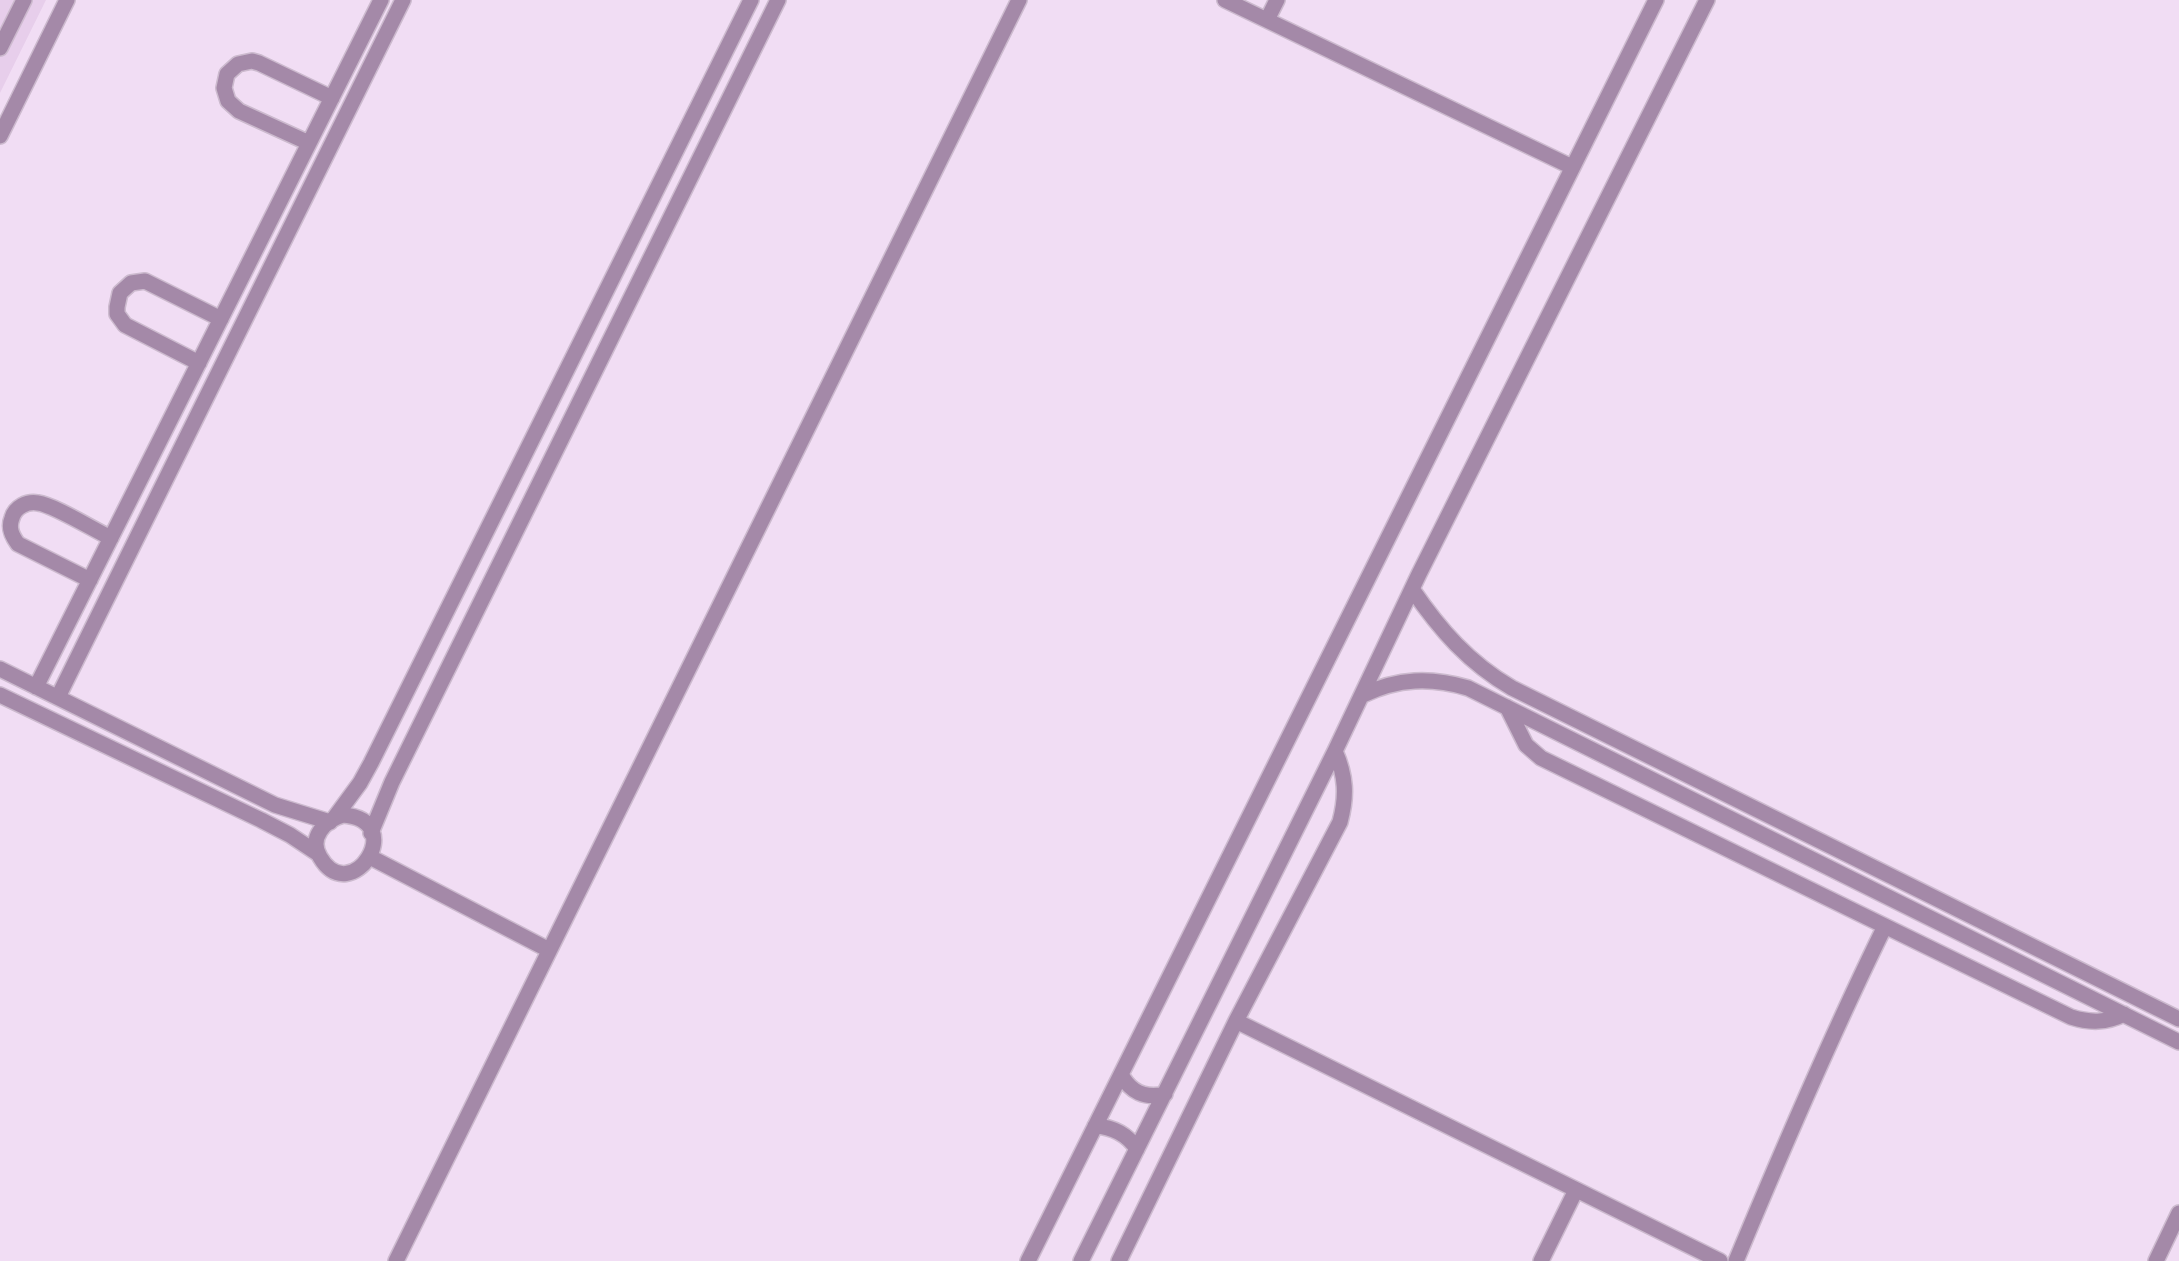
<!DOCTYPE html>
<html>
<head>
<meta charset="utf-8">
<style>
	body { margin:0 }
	canvas { display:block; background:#f1ddf4 }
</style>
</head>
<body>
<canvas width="2179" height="1261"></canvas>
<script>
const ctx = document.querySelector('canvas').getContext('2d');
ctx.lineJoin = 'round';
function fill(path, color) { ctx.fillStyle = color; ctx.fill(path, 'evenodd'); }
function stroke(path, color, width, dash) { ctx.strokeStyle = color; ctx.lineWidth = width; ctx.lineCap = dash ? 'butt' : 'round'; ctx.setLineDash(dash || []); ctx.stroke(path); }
fill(new Path2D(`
	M0 0H46L0 93Z`), '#e7ceeb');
const minor = new Path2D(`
	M1225 0 1572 167
	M1267 20 1277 0
	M0 48 24 0
	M0 136 67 0
	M309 143 239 111 228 101 224 88 227 74 238 64 252 61 259 63 332 98
	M199 363 125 325 117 314V307L120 293 131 283 145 281 221 319
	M90 580 18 544C12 536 8 528 12 518 15 507 27 501 38 503 54 505 94 530 111 538
	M1412 589C1440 630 1469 663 1512 688L2179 1019
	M0 669 275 805 330 822
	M36 687 381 0
	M0 695 261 820 290 835 317 853
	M1363 695C1398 678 1431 677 1468 688L2179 1042
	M58 697 403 0
	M1507 707 1526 745 1541 758 2071 1017C2090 1023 2106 1023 2124 1014
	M343 815C410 820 351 910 320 857 308 838 325 820 343 815Z
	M335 817 360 783 371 763 751 0
	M371 833 392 782 778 0
	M370 857 549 950
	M1236 1021 1720 1261
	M1121 1074C1130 1092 1145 1099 1165 1094
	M1095 1126C1113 1127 1127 1134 1137 1149
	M396 1261 1019 0
	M1028 1261 1656 0
	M1081 1261 1335 751 1419 574 1707 0
	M1119 1261 1236 1021 1340 822C1347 796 1346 776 1335 751
	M1541 1261 1576 1190
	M1736 1261C1783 1148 1831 1036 1885 926
	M2156 1261 2179 1213`);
stroke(minor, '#ccbace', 18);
stroke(minor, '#a489a8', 15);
</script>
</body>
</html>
